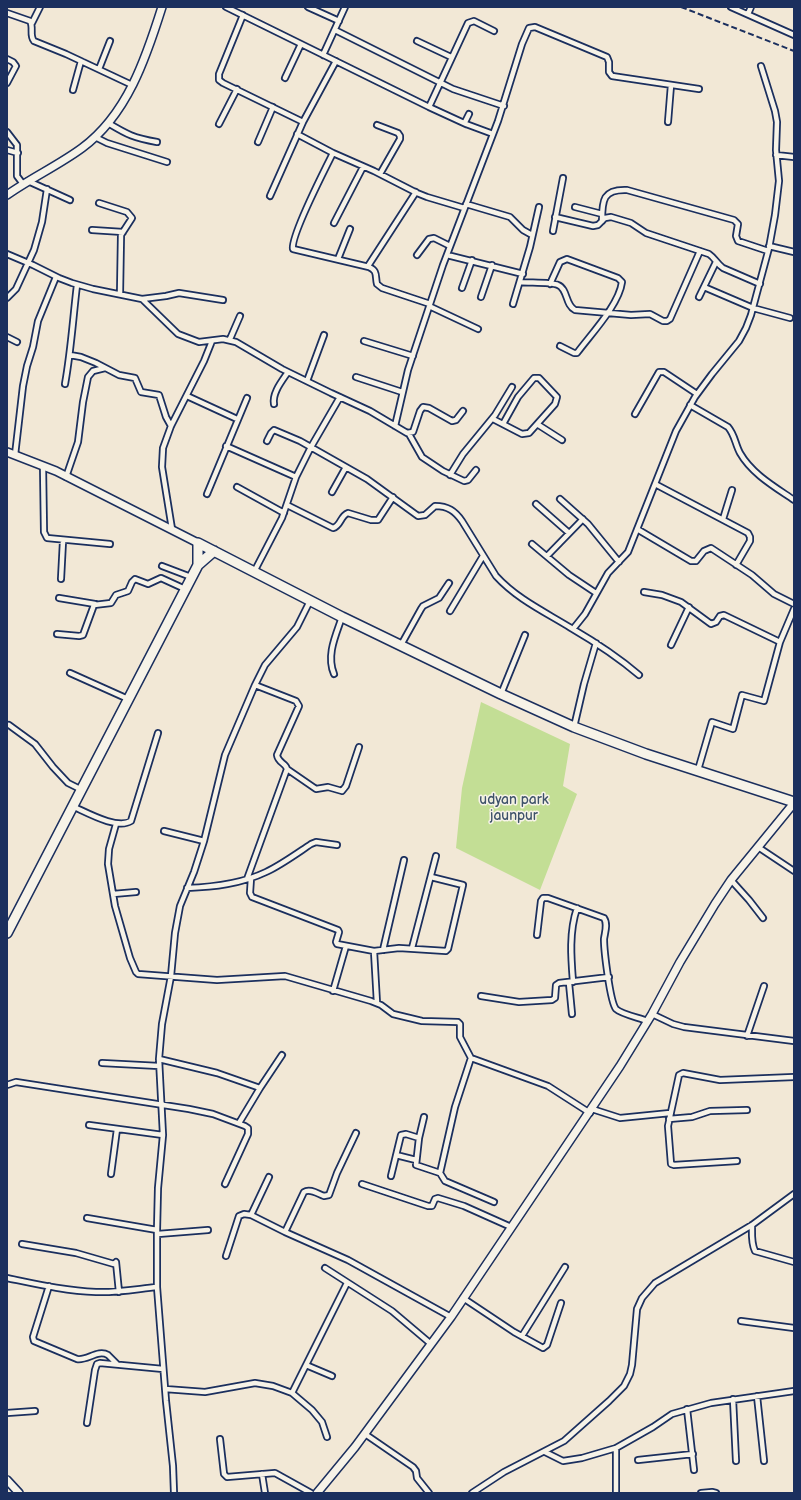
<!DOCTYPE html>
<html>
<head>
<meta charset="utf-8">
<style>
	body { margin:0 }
	#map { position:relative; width:801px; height:1500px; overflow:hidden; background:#f2e8d6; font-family:"Balsamiq Sans",sans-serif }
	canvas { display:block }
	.frame { position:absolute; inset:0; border:8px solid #1b2f5e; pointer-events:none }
</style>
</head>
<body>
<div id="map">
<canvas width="801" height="1500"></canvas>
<div class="frame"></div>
</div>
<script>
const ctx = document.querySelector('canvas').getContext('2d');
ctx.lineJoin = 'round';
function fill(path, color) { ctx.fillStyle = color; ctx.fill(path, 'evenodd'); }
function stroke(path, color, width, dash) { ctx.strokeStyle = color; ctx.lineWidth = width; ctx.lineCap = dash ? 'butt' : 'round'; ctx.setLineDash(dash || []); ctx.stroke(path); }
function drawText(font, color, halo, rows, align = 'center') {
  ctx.font = font + ' "Balsamiq Sans",sans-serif'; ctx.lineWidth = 3; ctx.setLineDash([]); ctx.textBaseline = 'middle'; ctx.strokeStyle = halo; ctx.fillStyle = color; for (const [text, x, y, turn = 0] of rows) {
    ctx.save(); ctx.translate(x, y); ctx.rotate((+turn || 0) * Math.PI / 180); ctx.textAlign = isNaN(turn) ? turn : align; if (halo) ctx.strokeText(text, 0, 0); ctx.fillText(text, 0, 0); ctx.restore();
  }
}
fill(new Path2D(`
	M481 702 570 744 563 786 577 794 540 890 456 848 462 788Z`), '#c3de95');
const street = new Path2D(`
	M226 7 429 107 468 23 474 21 494 31
	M308 7 339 21
	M731 7 794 35
	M7 13 30 21C34 28 29 35 34 41L66 54 132 85
	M748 14 751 7
	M243 15 219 74V80L223 83 303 122
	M32 23 40 7
	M335 30 453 89 504 106
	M417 41 451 57
	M323 55 345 7
	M7 59 13 62 16 66 7 83
	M99 69 110 41
	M285 78 301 44
	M73 90 81 61
	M429 107 466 124
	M469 114 465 122 466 124 493 134
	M668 122 671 85
	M108 123C128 135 134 138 157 142
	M219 124 237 89
	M377 125 398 133 400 136V139L380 174
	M7 132 17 145V176L23 184
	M297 134 333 153 374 171 417 193 427 197 464 208
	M95 137 107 143 167 162
	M258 142 273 107
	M7 150 18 153
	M333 153C326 167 290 237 293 249L369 267C378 271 375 276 377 284L382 288 430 304
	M776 155 794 157
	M28 181 70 200
	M270 196 303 122 336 61
	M99 203 127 212 132 218 121 235 120 294
	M466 204 510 217 523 230 532 235
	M575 207 602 214
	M555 217 593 226 598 225 605 218 611 217 631 223 646 233 709 254C715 258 717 264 723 268L760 284
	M602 221C602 200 603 189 627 190L734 220 738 224 736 236 738 241 768 251
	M334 223 363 167
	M92 230 123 232
	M553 231 563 178
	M769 246 794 252
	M7 254 33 265 59 278 72 283 93 289 142 299 178 334 199 342 223 339 236 342 282 369 331 393 370 411 407 433 413 432 420 411 423 407 429 408 452 421 456 420 463 411
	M417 255 429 239 434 238 450 246
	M447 255 523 274
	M338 259 350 229
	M368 266 416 192
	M520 282C529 283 551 282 558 285 568 289 565 305 575 310L631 315 650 314 663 321H667L670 319 700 251
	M550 284 560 262 567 259 618 278 622 282C619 305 591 334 577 353H574L560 346
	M704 287 753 308 790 318
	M462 288 472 260
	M481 297 492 265
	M699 297 716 262
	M7 298 16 289 34 250 42 222 47 189
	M142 299 166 296 179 293 223 300
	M513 304 530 247 539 207
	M429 306 478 329
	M7 337 17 342
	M230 339 240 316
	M364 341 413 356
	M70 355 81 357 96 363 119 375 135 378 141 392 159 395 166 417 171 426
	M356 377 402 392
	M307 381 324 335
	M65 384C71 351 73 318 77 285
	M187 396 237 419
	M274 404C272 393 282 381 288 372
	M690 405 728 427C735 435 735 444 740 453 752 474 775 487 794 500
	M635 414 659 372H664L697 394
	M493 419 522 434 529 433 555 404 557 397 539 378H534L518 397 503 424
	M537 424 562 440
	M395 426 408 370 443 265 498 121 522 44 529 28 535 27 607 57 609 62V72L612 76 699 89
	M409 434 422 457 443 471 464 481 468 480 476 470
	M267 441 271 433 274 430 300 441 367 479 418 516 425 515 435 506C448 506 455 511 462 521L496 576C517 599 545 612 571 628 595 642 618 657 639 675
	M226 446 296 477
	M15 455 23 386 27 366 33 347 38 321 56 277
	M43 466 44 532 47 538 110 544
	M450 475 463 454 495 415 512 387
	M66 477 78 442 83 402 88 377 93 371 105 368
	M655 484 748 533 750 537V541L736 565
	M237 487 284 513
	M332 492 346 467
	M207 494 247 398
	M560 499 588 524 619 562
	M536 504 569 533
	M287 505 333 528C341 526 340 516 348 513L371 520H378L393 497
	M723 519 732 490
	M172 529 162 467 163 448 171 426 204 361 212 341
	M637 529 691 561H696L704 551 711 548 752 575 774 594 794 604
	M532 544 569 575 596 593
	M547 556 583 519
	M162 566 191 577
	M254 572 282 518 296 477 311 447 340 397
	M61 579 63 541
	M644 592 662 595 681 602 711 624 716 622 720 616 724 615 780 642
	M59 598 95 604
	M450 611 483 556
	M573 629 585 614 608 573 628 552 676 431 695 397 712 374 739 341 746 328 751 315 769 248 775 215 779 181 776 150 777 122 775 111 761 66
	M57 634 79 636 83 635 94 605 111 603 116 595 128 591 132 582 135 579 148 584 161 578 185 589
	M401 645 421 609 423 606 439 598 449 583
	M671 645 689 607
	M70 673 128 699
	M334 674C326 655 336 635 342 617
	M501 694 525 635
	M9 725 35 744 53 767 68 783 80 789
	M574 727 584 684 596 643
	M287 769 316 789 328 787 342 791 346 786 359 747
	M698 770 712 722 733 729 742 695 764 701 780 642 794 609
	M72 806C86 812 117 830 131 821L158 733
	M116 824 109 849 108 864 115 906 130 958 136 972 138 974 217 980 285 976 371 1001 381 1005 393 1014 422 1021 458 1022 460 1024V1037L471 1058 548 1086 590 1113
	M164 831 204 841
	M758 847 794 871
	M251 878 250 893 252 897 338 930 339 932 336 942 337 944 374 951 399 948 446 951 448 949 463 885 431 877
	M247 879 287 769C286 763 278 763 277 755L299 706 296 701 255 685
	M731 880 749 900 763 918
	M187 888C214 887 241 884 266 872 281 865 296 854 311 844L316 842 337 845
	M113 894 136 892
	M537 935 541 901 543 898H548L604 918C608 924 605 932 604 939 604 950 610 1002 616 1009 621 1014 640 1018 647 1021
	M412 948 436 856
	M383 950 404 860
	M374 951 377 1003
	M573 982C571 957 569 932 577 908
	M569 983 572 1014
	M333 991 346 946
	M481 996 519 1002 552 1000 555 998 556 985 559 983 609 977
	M652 1014 673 1024 684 1027 794 1041
	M747 1036 764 986
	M471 1058 455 1107 440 1173 445 1181 494 1202
	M159 1059 217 1073 260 1088
	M102 1063 159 1066
	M7 1085 16 1082 189 1109 213 1114 245 1126 248 1128V1134L225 1184
	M592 1109 620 1118 670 1113
	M424 1117 419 1138 416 1165 440 1173
	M669 1119 692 1117 710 1111 747 1110
	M239 1123 260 1088 282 1055
	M89 1125 163 1135
	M396 1155 416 1160
	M737 1161 674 1165 671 1164 668 1126 679 1075 683 1073 720 1080 794 1077
	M111 1174 117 1129
	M391 1176 401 1135 406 1134 419 1138
	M362 1184 428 1206H432L435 1199 438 1198 464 1206 511 1227
	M251 1215 269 1177
	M87 1218 157 1230
	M752 1225C752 1233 751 1243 755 1251L794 1262
	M285 1232 304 1192C310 1188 318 1194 324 1196L329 1195 337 1173 356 1133
	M158 1234 208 1230
	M22 1244 76 1253 114 1264 116 1262 119 1292
	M226 1256 239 1216 244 1214 251 1215 285 1232 348 1260 451 1317
	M325 1268 392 1311 431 1344
	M7 1278C36 1284 66 1291 96 1292 116 1293 137 1289 157 1287
	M49 1286 33 1337 34 1341 77 1359C87 1361 98 1349 108 1355 111 1358 114 1361 117 1364
	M463 1298 514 1332 543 1348 547 1345 561 1303
	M741 1321 794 1328
	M522 1336 565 1267
	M306 1365 332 1376
	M165 1389 205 1392 255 1383 273 1386 292 1393 312 1410 322 1422 327 1437
	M292 1393 347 1283
	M757 1396 764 1461
	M733 1399 736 1461
	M687 1409 694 1470
	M7 1413 35 1411
	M87 1423 95 1370 97 1364 100 1363 163 1369
	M365 1434 413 1467 416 1471 417 1478 429 1493
	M220 1439 224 1474 227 1477 275 1473 311 1493
	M545 1452 563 1461 582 1458 616 1448 653 1427 672 1414 711 1403 794 1391
	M638 1460 693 1454
	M262 1474 265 1493
	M174 1493 173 1466 166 1401 157 1287V1230L158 1188 163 1135 159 1059 162 1024 171 976 175 933 180 906 194 872 204 841 225 755 255 685 265 665 297 627 310 601
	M472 1493 504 1472 564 1441 609 1401 624 1386 630 1374 632 1365 637 1309 642 1298 655 1283 752 1225 794 1194
	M616 1493V1448
	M701 1493 712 1492 716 1493`);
const secondary = new Path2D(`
	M7 195C31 178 59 165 82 148 127 115 146 58 162 7
	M7 452 56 471 198 543
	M7 1480 19 1493
	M317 1493 355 1447 451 1317 620 1066 652 1014 680 962 715 904 731 880 794 803`);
const highway = new Path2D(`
	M198 565V543L342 617 501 694 574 727 646 754 794 802
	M7 933 198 565 214 551`);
stroke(street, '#1b2f5e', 8);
stroke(secondary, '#1b2f5e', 10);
stroke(highway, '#1b2f5e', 12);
stroke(street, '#f7f3e8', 4.5);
stroke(secondary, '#f7f3e8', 7);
stroke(highway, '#f7f3e8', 9);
stroke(new Path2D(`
	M681 7 794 51`), '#1b2f5e', 2, [6, 3]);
drawText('14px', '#3d5269', '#f7f3e8', [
	["udyan park",514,800],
	["jaunpur",514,816]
]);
</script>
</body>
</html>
